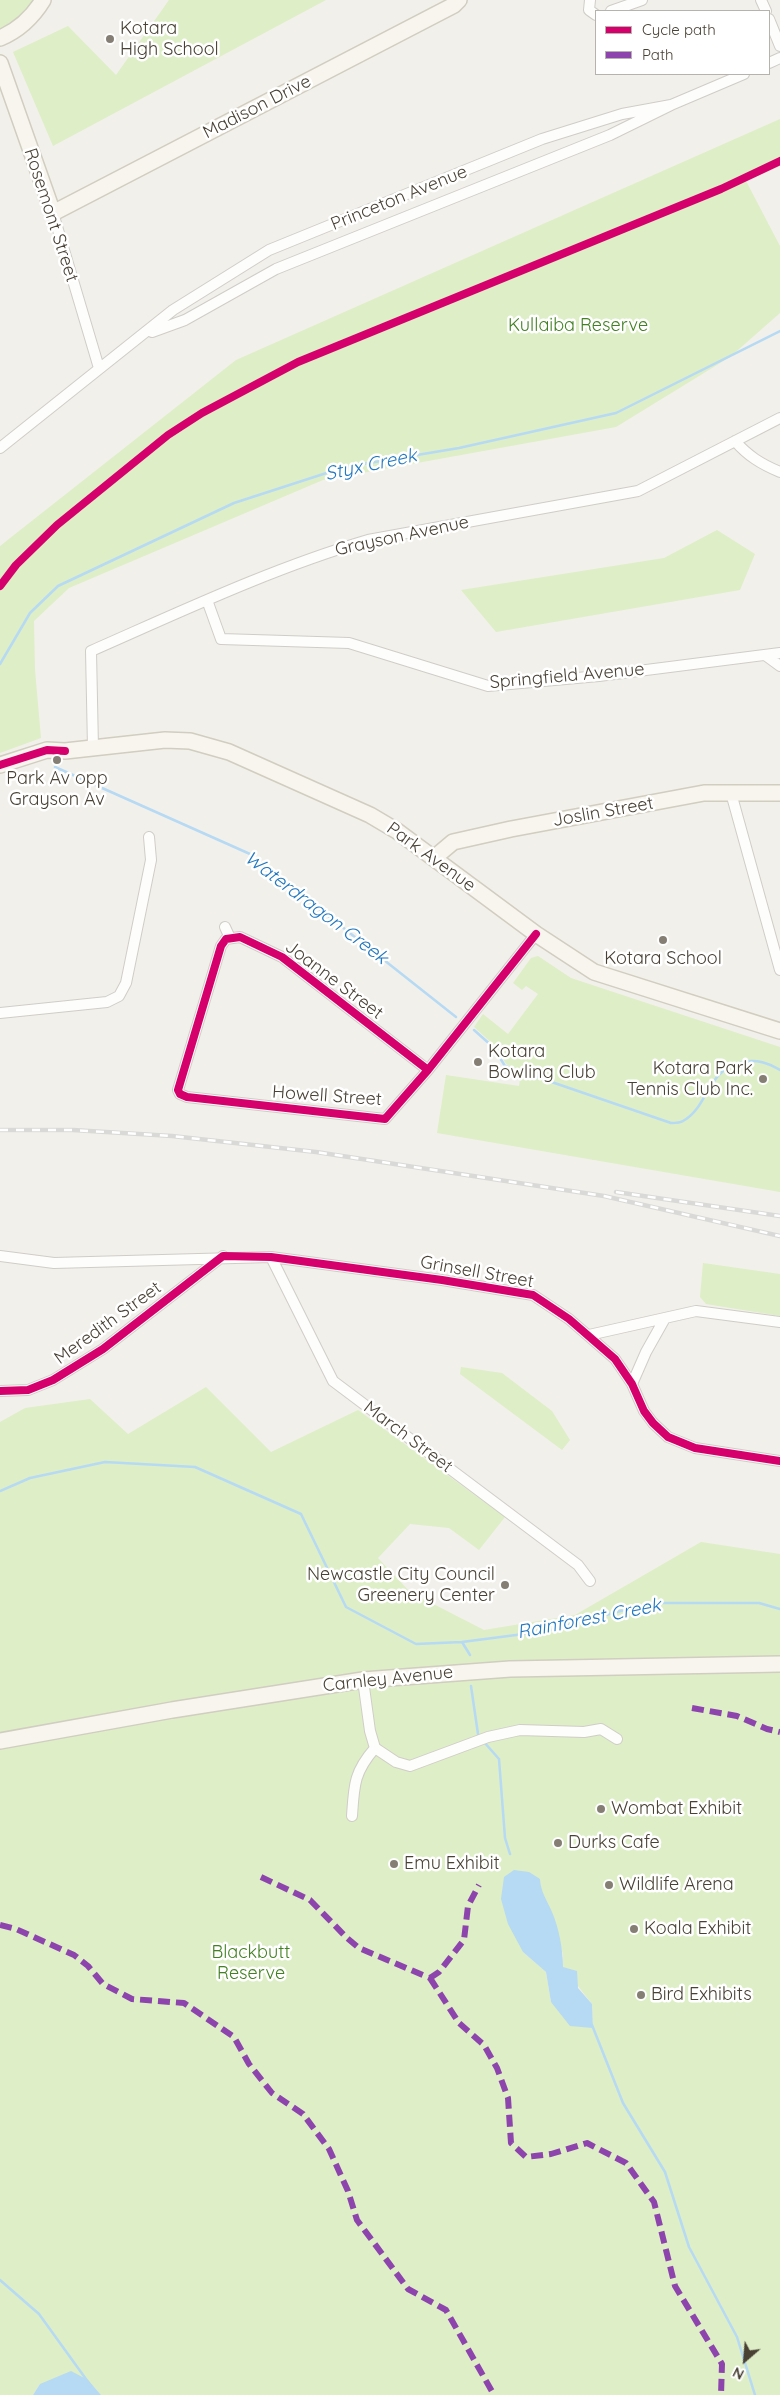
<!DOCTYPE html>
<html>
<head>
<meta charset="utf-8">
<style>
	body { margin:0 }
	#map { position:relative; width:780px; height:2395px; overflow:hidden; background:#f2f0ea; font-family:Quicksand,sans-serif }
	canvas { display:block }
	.legend { position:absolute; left:595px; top:10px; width:175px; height:65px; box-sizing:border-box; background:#fff; border:1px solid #b6b3ae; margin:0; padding:6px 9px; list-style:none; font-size:15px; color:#484134 }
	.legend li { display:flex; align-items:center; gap:10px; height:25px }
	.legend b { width:25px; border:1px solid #b6b3ae }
	.north { position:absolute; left:720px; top:2335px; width:50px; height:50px; -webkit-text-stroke:4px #fff; paint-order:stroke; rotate:207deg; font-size:14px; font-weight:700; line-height:20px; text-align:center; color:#484134 }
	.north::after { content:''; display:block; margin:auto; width:18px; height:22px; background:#484134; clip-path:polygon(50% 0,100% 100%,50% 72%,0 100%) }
</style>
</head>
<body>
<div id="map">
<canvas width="780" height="2395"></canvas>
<ul class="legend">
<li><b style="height:6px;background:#d6006c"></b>Cycle path</li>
<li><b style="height:6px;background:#8e44ad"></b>Path</li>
</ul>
<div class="north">N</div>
</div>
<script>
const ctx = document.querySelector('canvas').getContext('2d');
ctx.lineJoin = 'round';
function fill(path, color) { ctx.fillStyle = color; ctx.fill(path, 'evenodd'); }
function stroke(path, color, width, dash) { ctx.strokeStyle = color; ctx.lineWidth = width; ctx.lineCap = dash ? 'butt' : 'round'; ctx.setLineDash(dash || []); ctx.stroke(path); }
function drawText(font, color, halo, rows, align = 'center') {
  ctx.font = font + ' Quicksand,sans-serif'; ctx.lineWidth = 5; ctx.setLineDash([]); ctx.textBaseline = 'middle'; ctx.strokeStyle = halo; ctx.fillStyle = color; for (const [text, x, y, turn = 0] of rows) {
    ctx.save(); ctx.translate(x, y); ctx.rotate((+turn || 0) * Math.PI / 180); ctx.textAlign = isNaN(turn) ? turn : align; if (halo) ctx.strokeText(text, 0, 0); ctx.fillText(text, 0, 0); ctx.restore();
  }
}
fill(new Path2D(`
	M0 0H43L0 38Z
	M169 0H326L53 146 13 52 68 26 116 75Z
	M780 119V166L746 181 780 246V313L730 357 616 427 323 480 69 588 34 621 35 670 41 738 0 753V546L236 360Z
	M717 530 755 554 740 590 496 632 461 590 664 558Z
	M538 956 571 978 780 1047V1192L437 1133 446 1075 519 1086 521 1072 506 1064 495 1046 474 1027 483 1014 508 1034 538 994 526 986 522 990 513 983 531 958Z
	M703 1263 780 1274V1316L706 1304 700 1297Z
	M461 1367 502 1373 552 1411 570 1440 562 1450 460 1374Z
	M206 1387 271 1452 358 1410 505 1517 479 1550 449 1528 410 1524 378 1558 410 1592 484 1630 575 1615 701 1542 780 1554V2395H101L88 2381 40 2384 33 2395H0V1422L25 1408 90 1399 128 1434ZM540 1879 541 1891 563 1954V1967L592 2004 593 2027 551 2002 546 1972 523 1952Z`), '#deeec7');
fill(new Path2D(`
	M514 1870 529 1872 540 1879C541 1893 547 1900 552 1912 559 1928 563 1950 563 1967L577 1971 578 1988 592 2004 593 2028 570 2026 551 2002 546 1972 523 1952 508 1924 501 1899 504 1877Z
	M71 2371 88 2380 101 2395H33L40 2384Z`), '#b6d9f4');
stroke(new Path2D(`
	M0 664 30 613 58 586 234 503 345 467 459 448 616 413 780 331
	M55 767 250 854 456 1017
	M474 1030 493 1047 505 1066 671 1123C674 1123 680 1123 683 1121 709 1107 706 1069 743 1062 757 1059 768 1063 780 1070
	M0 1491 30 1478 105 1462 195 1467 301 1514 346 1607 416 1644 462 1642 547 1631 650 1603H759L780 1609
	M462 1642 470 1655
	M471 1686 478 1734 481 1738
	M484 1742 499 1759 505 1838 510 1854
	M592 2025 623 2103 665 2172 689 2247 737 2337 755 2395
	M0 2280 39 2314 91 2386`), '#b6d9f4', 2.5);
const street = new Path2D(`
	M590 0 589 10 596 15
	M761 0 766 11
	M611 11 642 0
	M769 19 780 46
	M769 63 780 58
	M53 213 99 368
	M152 332 185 320 276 269 610 135 671 105 744 74
	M735 441C748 456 761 464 780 472
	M0 448 173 310 269 250 542 139 622 114 671 105
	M207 600 221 639 349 643 488 686 599 676 780 653
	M765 655 780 666
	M93 748 91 651C182 611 273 568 368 540L638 491 780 418
	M731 793 780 970
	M225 927 230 938
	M0 1013 107 1002 119 996 126 983 151 860 149 837
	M428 1070 282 957 240 937 226 939 221 946 178 1090 180 1094 187 1097 385 1119 428 1070 536 934
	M0 1256 54 1263 271 1257 442 1280 533 1295 569 1319 615 1359 632 1384 644 1411 653 1423 668 1437 695 1448 780 1461
	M271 1257 333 1381 578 1565 590 1581
	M589 1335 696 1311 780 1322
	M632 1384 646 1352 664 1320
	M0 1391 28 1390 53 1380 103 1349 223 1256
	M363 1680 370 1731 375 1748 396 1762 410 1766 488 1737 520 1730 584 1732 601 1729 617 1739
	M352 1816C354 1785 354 1772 375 1748`);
const secondary = new Path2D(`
	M0 38C19 30 32 18 43 0
	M0 63 53 213 454 5 459 0
	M0 765 47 750 65 751 165 740 190 741 229 752 370 815 397 831 536 934 594 972 780 1031
	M434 858 453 842 511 829 704 793H780
	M0 1741 172 1710 363 1680 510 1669 780 1664`);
stroke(street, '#d0cdc7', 12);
stroke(secondary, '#d1cdc0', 18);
stroke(street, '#fdfdfc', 10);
stroke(secondary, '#f7f5ee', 15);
const rail = new Path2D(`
	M0 1130H73L172 1136 316 1152 604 1196 780 1236
	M616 1192 780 1216`);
stroke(rail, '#d9d9d8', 4.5);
stroke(rail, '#fff', 2.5, [8]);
stroke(new Path2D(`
	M692 1708 737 1716 767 1729 780 1732
	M261 1877 310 1900 347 1938 359 1948 430 1978
	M0 1925 16 1929 74 1955 88 1966 103 1984 132 1999 184 2003 234 2037 249 2064 272 2093 303 2114 329 2149 348 2191 357 2220 408 2289 446 2310 494 2395
	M430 1978 459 2023 484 2045 497 2068 508 2098 511 2143 526 2157 551 2154 587 2143 626 2163 654 2202 675 2286 722 2364 721 2395
	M430 1978 439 1972 464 1940 468 1906 479 1885`), '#8e44ad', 6, [12, 6]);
stroke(new Path2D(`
	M0 586 16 565 57 525 168 435 202 413 298 362 721 189 780 161
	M0 765 47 750 65 751
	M428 1070 282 957 240 937 226 939 221 946 178 1090 180 1094 187 1097 385 1119 428 1070 536 934
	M0 1391 28 1390 53 1380 103 1349 223 1256 271 1257 442 1280 533 1295 569 1319 615 1359 632 1384 644 1411 653 1423 668 1437 695 1448 780 1461`), '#d6006c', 8);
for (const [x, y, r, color] of [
	[110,39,5,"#847e74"],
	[57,760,5,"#847e74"],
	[663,940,5,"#847e74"],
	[478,1062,5,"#847e74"],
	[763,1079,5,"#847e74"],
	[505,1585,5,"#847e74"],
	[601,1809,5,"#847e74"],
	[558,1843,5,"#847e74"],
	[394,1864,5,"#847e74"],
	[609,1885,5,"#847e74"],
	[634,1929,5,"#847e74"],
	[641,1995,5,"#847e74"]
]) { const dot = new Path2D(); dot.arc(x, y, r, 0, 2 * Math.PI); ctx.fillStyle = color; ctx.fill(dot); stroke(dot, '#fff', 2); }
drawText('18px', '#484134', '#fff', [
	["Kotara",120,29],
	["High School",120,50],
	["Park Av opp",57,779,"center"],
	["Grayson Av",57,800,"center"],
	["Kotara School",663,959,"center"],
	["Kotara",488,1052],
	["Bowling Club",488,1073],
	["Kotara Park",753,1069,"right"],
	["Tennis Club Inc.",753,1090,"right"],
	["Newcastle City Council",495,1575,"right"],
	["Greenery Center",495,1596,"right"],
	["Wombat Exhibit",611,1809],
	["Durks Cafe",568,1843],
	["Emu Exhibit",404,1864],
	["Wildlife Arena",619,1885],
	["Koala Exhibit",644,1929],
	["Bird Exhibits",651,1995]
], 'left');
drawText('18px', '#484134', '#fff', [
	["Madison Drive",257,107,-27],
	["Princeton Avenue",399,198,-22],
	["Rosemont Street",51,215,72],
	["Grayson Avenue",402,536,-12],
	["Springfield Avenue",567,676,-5],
	["Joslin Street",603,812,-10],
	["Park Avenue",431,857,36],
	["Joanne Street",334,980,37],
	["Howell Street",327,1096,4],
	["Grinsell Street",477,1272,10],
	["Meredith Street",108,1323,-36],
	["March Street",408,1437,37],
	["Carnley Avenue",388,1679,-6]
]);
drawText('18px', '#428121', '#fff', [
	["Kullaiba Reserve",578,326],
	["Blackbutt",251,1953],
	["Reserve",251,1974]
]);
drawText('italic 19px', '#2278c0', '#fff', [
	["Styx Creek",371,465,-12],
	["Waterdragon Creek",316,908,37],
	["Rainforest Creek",589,1619,-11]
]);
</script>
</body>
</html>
